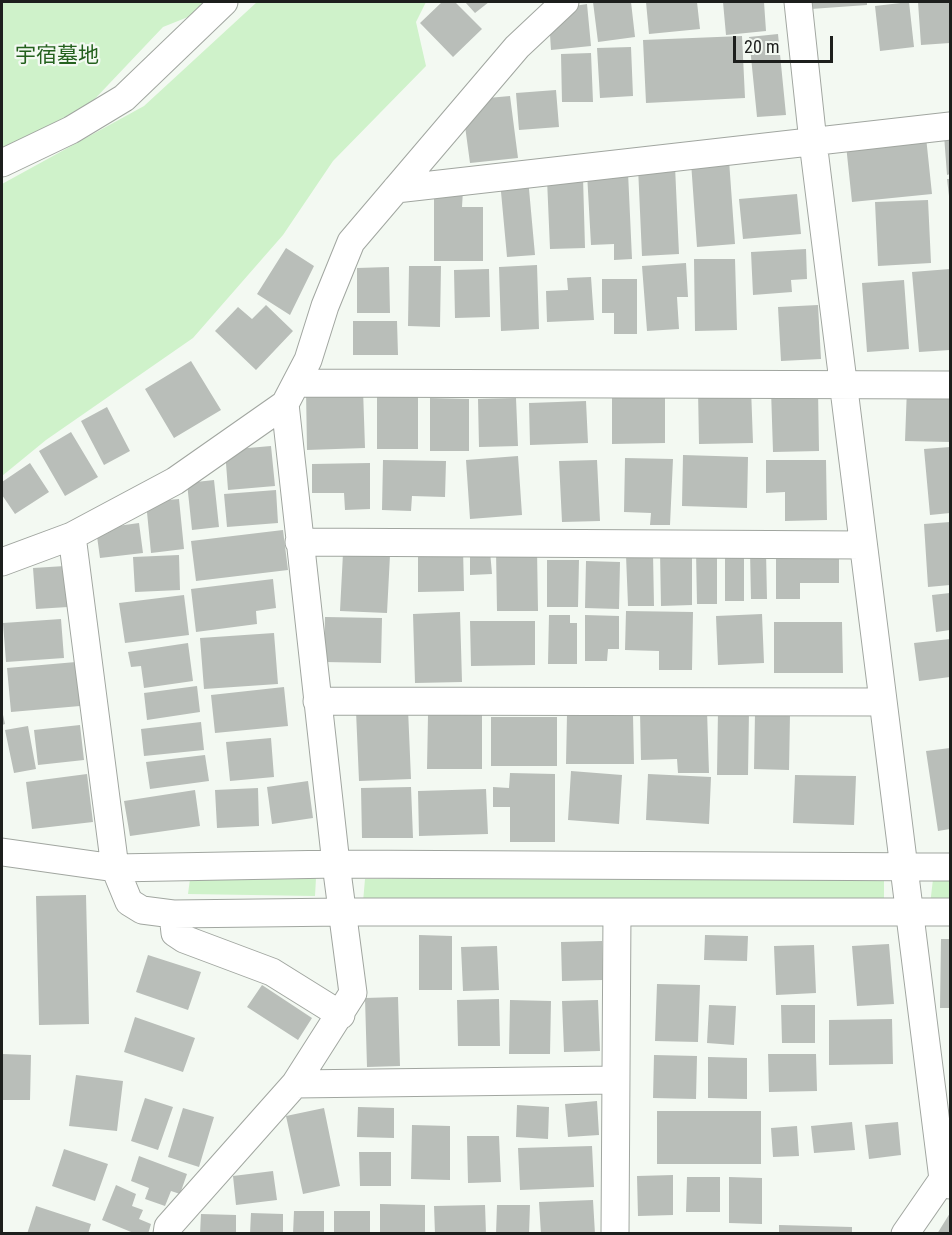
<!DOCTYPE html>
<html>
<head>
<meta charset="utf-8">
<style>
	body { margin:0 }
	#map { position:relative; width:952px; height:1235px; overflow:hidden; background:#f3f9f2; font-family:"Roboto Condensed",sans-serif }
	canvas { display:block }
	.frame { position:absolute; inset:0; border:3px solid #1d1f1d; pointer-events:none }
	.scale { position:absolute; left:733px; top:36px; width:100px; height:27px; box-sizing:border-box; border:3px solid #1d1f1d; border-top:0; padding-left:8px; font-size:18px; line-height:21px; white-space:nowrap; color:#1d1f1d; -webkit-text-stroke:4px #f3f9f2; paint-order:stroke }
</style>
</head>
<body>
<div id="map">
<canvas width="952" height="1235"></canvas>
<div class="frame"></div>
<div class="scale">20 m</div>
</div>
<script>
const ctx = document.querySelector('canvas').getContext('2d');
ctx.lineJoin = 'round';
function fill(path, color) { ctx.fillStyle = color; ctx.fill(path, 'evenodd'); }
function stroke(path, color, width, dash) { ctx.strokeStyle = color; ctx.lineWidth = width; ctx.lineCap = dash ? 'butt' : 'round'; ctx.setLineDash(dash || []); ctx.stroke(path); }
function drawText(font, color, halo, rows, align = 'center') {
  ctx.font = font + ' "Roboto Condensed","Noto Sans JP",sans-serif'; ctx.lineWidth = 4.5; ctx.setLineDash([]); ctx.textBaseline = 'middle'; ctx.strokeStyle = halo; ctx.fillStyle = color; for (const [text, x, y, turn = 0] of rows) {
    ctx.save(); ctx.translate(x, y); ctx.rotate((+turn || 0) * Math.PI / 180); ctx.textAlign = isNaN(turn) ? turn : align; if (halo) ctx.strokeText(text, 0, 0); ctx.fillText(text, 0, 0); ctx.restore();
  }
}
fill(new Path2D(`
	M2 2H207L193 15 163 27 90 104 2 150Z
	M257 2H426L416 22 426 66 333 161 283 235 193 338 46 440 2 476V184L144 106Z
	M884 871V898L363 902 365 879Z
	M316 878 315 896 188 894 190 879Z
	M950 878V905H930L933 879Z`), '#cff2ca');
fill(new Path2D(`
	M442 2H455L482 29 453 57 420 23Z
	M465 2H489L475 13Z
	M593 2H631L635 37 598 42Z
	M646 2H697L700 29 649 34Z
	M723 2H764L766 31 726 35Z
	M811 2H867V5L811 9Z
	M909 2 914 47 880 51 875 6Z
	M918 2H950V43L921 45Z
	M587 4 591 46 551 50 549 19 568 7Z
	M778 34 786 115 757 117 749 37Z
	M742 36 745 98 646 103 643 40Z
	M631 47 633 96 600 98 597 48Z
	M591 53 593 102H562L561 54Z
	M556 90 559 127 519 130 516 93Z
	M510 96 518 158 470 163 465 126 488 98Z
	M950 134V174L947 175 944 135Z
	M926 137 932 194 852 202 846 145Z
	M729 160 735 244 697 247 691 162Z
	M675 166 679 254 642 256 638 167Z
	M628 172 632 259 614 260V244L591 245 587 173Z
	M583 177 585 248 550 249 547 179Z
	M528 178 535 255 507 257 500 181Z
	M947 179H950V196H949Z
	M434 190H463L462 207H483V261H434Z
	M797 194 801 234 743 239 739 199Z
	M928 200 931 263 878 266 875 202Z
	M286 248 314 266 290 315 257 294Z
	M806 249 807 279 791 280 792 292 753 295 751 252Z
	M694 259H735L737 330 695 331Z
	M686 263 688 297H677L679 329 647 331 642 266Z
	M537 265 539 329 501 331 499 267Z
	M409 266H441L440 327 408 326Z
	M389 267 390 313H357V268Z
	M489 269 490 317 455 318 454 270Z
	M950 269V350L919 352 912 272Z
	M591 277 594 320 547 322 546 291 568 290 567 278Z
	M602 279H637V334H614V313H602Z
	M904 280 909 349 867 352 862 283Z
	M266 305 293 331 256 370 215 331 238 307 252 319Z
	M818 305 821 359 781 361 778 307Z
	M353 321H397L398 355H353Z
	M191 361 221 410 174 438 145 389Z
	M612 386H665V443L612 444Z
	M751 388 753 443 699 444 698 390Z
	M907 388 950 389V442L905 441Z
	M363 389 365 448 307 450 306 390Z
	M818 389 819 451 773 452 771 390Z
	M377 392H418V449H377Z
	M430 398 469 399V451H430Z
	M516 398 518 446 479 447 478 399Z
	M586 401 588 443 530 445 529 403Z
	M107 407 130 451 104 465 81 421Z
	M71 432 98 477 65 496 39 451Z
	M271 446 275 486 228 490 225 450Z
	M950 447V513L930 515 924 449Z
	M683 455 748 457 747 508 682 506Z
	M518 456 522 515 470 519 466 460Z
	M625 458 673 459 670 525H650L651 513 624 512Z
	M383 460 446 461 445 497 412 496 411 511 382 510Z
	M597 460 600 521 562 522 559 461Z
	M766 460H826L827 520 785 521V492L766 493Z
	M30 463 49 492 15 514 2 495V482Z
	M370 463V509L345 510 344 493H312V464Z
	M214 480 219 527 192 530 187 483Z
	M276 490 278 523 227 527 224 494Z
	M179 499 184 549 151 553 146 502Z
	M950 522V585L928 587 924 524Z
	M139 523 143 553 100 558 96 529Z
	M283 530 288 570 196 581 191 541Z
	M776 546 839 547V583H800V599H776Z
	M463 548 464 591 418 592V549Z
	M537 549 538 611H497L496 550Z
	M717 550V604H697L696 551Z
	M490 551 492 574 470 575V552Z
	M660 551H692V605L661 606Z
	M725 551H744V601H725Z
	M750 551H766L767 599H751Z
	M343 553 390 555 387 613 340 611Z
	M653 553 654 606H628L626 555Z
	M179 555 180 590 135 592 133 557Z
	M547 560H579L578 607H547Z
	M586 561 620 562 619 609 585 608Z
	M65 566 68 607 36 609 33 568Z
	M273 579 276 608 256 611 257 624 196 632 191 589Z
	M950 593V630L936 632 932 595Z
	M184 595 189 635 125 643 119 603Z
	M626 611 693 612 692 670H659V651L625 650Z
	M460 612 462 682 415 683 413 614Z
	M762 614 764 663 718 665 716 616Z
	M549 615H570V623H577V664H548Z
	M585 615 619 616V649H608L607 661H585Z
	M325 617 382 618 381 663 324 662Z
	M61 619 64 658 6 662 3 623Z
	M470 621H535V665L471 666Z
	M774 622H842L843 673H774Z
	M274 633 278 684 204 689 200 638Z
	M950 639V677L919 681 914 643Z
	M188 643 193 681 144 688 141 666 131 667 128 652Z
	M76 662 80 706 11 712 7 668Z
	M197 686 200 712 147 720 144 693Z
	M284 687 288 726 215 733 211 695Z
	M408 709 411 779 359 781 356 711Z
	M2 710 5 724 2 725Z
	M707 710 709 773H678L677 759 641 760 640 711Z
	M718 711H749L748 775H717Z
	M755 713 790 714 789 770 754 769Z
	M567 714 633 715 634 764H566Z
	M428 715H482V769H427Z
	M491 717H557V766H491Z
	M201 722 204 750 144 756 141 729Z
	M80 725 84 760 38 765 34 730Z
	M28 726 36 769 14 773 5 730Z
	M271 738 274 777 230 781 226 742Z
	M950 748V829L938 831 926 751Z
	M205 755 209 781 150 789 146 762Z
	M571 771 622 775 619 824 568 820Z
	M510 773 555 774V842H510V807H493V787L509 788Z
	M87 774 93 822 32 829 26 782Z
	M648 774 711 777 709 824 646 820Z
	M795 775 856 776 854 825 793 823Z
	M308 781 313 818 272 824 267 787Z
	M411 787 413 838H362L361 788Z
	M258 788 259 826 217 828 215 790Z
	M486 789 488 834 419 836 418 791Z
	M195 790 200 826 130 836 124 801Z
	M86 895 89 1024 39 1025 36 896Z
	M419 935 452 936V990H419Z
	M705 935 748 936 747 961 704 960Z
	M941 939H950V1008H940Z
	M602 941 603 980 562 981 561 942Z
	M889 944 894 1004 857 1006 852 946Z
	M814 945 816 993 776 995 774 946Z
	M497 946 499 990 463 991 461 947Z
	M148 955 201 972 188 1010 136 992Z
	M657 984 700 985 698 1042 655 1041Z
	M262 985 312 1018 298 1040 247 1007Z
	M398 997 400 1066 367 1067 365 998Z
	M499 999 500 1046H458L457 1000Z
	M510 1000 551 1001 550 1054H509Z
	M598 1000 600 1051 564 1052 562 1001Z
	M709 1005 736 1006 734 1045 707 1043Z
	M781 1005H815V1043H782Z
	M135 1017 195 1038 183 1072 124 1052Z
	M892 1019 893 1064 829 1065V1020Z
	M2 1054 31 1055 30 1100H2Z
	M768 1054H816L817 1091 769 1092Z
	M654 1055 697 1056 696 1099 653 1098Z
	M708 1057 747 1058V1099L708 1098Z
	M76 1075 123 1081 117 1131 69 1126Z
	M145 1098 173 1107 158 1150 131 1141Z
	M597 1101 599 1135 568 1137 565 1104Z
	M517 1105 549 1107 548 1139 516 1137Z
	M358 1107 394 1108V1138L357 1137Z
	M183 1108 214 1117 199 1167 168 1157Z
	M324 1108 340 1186 303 1194 286 1116Z
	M657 1111H761V1164H657Z
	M852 1122 855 1150 814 1153 811 1126Z
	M898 1122 901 1155 869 1159 865 1125Z
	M412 1125 450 1126V1180L411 1179Z
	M797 1126 799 1156 773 1157 771 1128Z
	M467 1136H499L501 1182 468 1183Z
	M592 1146 594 1187 520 1190 518 1148Z
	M64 1149 108 1164 95 1201 52 1186Z
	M359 1152H391V1186H360Z
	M139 1156 187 1174 180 1194 171 1191 165 1206 145 1199 149 1188 131 1181Z
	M273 1171 277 1200 236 1205 233 1176Z
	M673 1175V1215L638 1216 637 1176Z
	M687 1177H720V1212H686Z
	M729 1177 762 1178V1224L729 1223Z
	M116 1185 136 1194 132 1206 143 1210 139 1219 151 1224 148 1234H136L102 1220Z
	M593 1200 595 1234H541L539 1202Z
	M380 1204 425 1205V1234H380Z
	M485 1205 486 1234H435L434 1206Z
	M497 1205H530L529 1234H496Z
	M36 1206 91 1224 88 1234H27Z
	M294 1211H324V1234H293Z
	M334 1211H370V1234H334Z
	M251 1213 283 1214V1234H250Z
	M950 1213V1234H937Z
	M201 1214 236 1215V1234H200Z
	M779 1225 852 1227V1234H779Z`), '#b9beb9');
const street = new Path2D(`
	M798 2 813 142 943 1179 950 1185
	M2 163 71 130 124 98 224 2
	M396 189 950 126
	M297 383 950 385
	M72 536 115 868 129 902 142 910 173 914 344 912H950
	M299 542 863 545
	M2 562 72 536 175 481 285 404 308 360 325 306 351 242 517 47 565 2
	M317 701 882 702
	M2 852 115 868 336 864 950 867
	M173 914 175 933 184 939 272 972 341 1015
	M295 1084 616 1080
	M167 1234 168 1227 295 1084 353 993 336 864 285 404
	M615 1234 617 912
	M905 1234 943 1179`);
stroke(street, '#a1a6a0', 29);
stroke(street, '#fff', 27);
drawText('21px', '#24611e', '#f3f9f2', [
	["宇宿墓地",57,57]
]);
</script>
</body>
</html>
